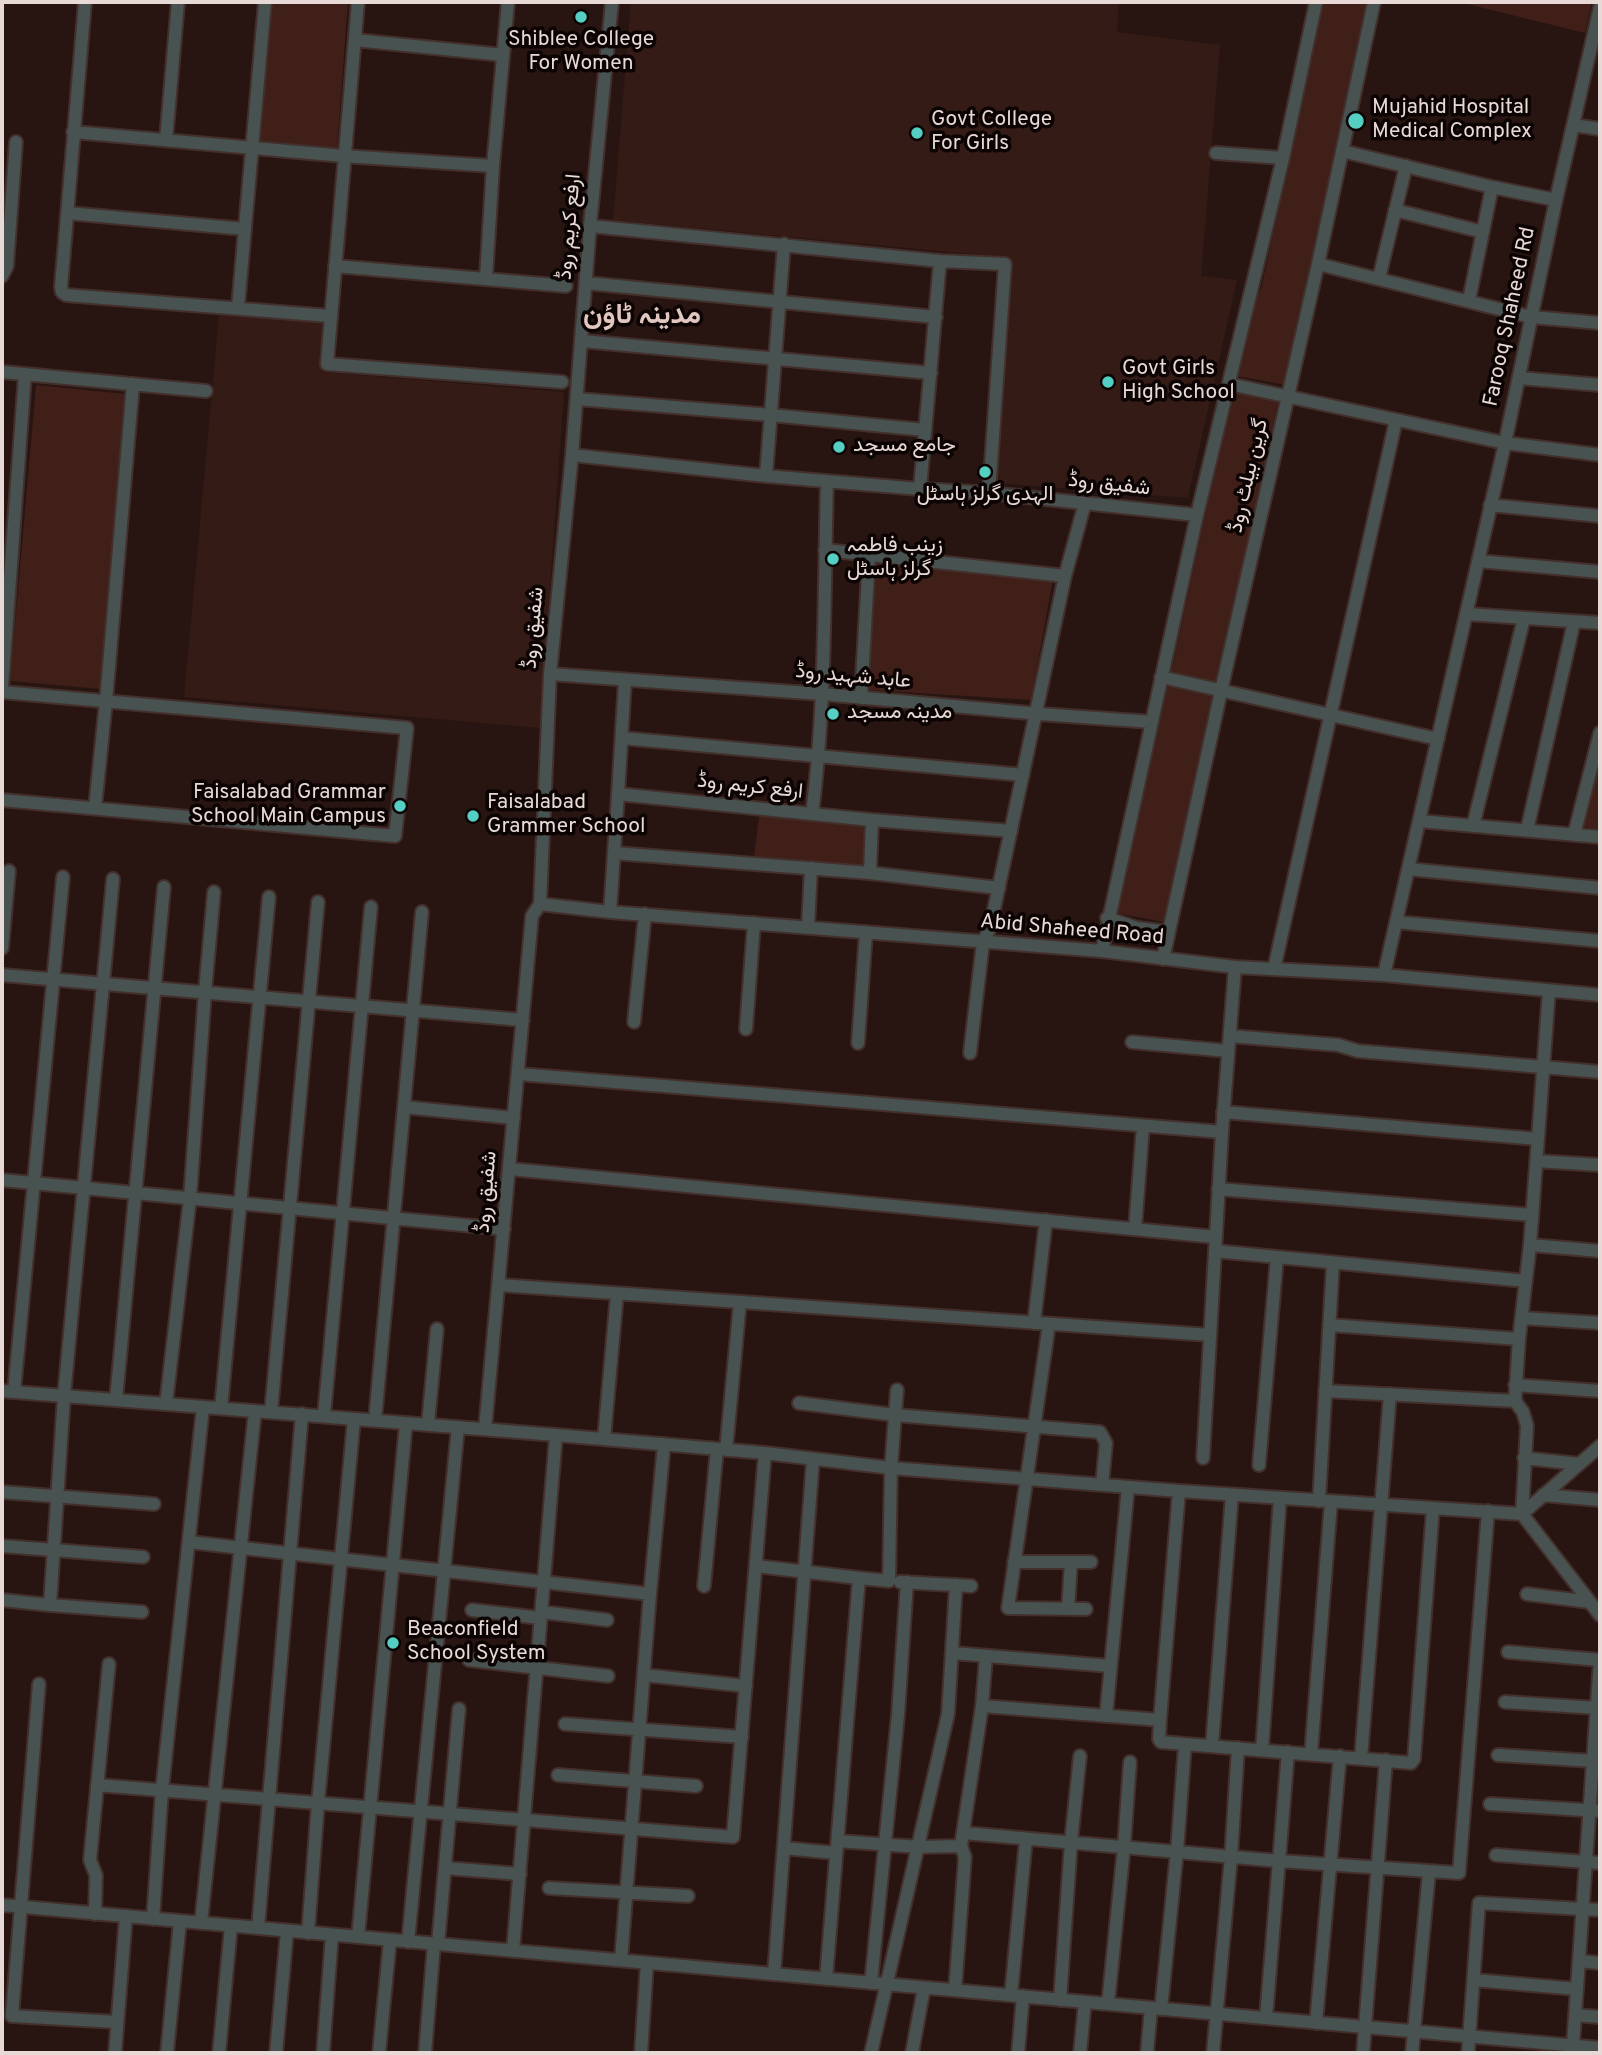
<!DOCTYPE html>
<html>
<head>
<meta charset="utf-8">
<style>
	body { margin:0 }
	#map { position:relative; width:1602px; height:2055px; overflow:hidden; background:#281511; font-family:Overpass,sans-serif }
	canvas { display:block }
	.frame { position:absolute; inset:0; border:4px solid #e7d9d6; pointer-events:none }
</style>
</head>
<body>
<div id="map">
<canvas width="1602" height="2055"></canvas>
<div class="frame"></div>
</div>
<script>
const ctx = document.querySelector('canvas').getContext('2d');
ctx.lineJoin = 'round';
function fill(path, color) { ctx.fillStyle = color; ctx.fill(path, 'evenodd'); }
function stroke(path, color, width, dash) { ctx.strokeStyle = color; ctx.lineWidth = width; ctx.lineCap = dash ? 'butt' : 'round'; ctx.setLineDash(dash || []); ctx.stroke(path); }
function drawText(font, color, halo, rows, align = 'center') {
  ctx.font = font + ' Overpass,Vazirmatn,sans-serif'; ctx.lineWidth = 7; ctx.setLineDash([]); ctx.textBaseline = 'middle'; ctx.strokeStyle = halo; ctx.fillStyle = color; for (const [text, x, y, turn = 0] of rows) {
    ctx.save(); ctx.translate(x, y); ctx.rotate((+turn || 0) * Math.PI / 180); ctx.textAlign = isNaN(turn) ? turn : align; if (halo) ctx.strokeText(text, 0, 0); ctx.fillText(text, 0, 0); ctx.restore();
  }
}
fill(new Path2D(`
	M631 2H1119L1117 32 1220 45 1201 276 1237 280 1188 498 995 483 1011 258 613 220Z
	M219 315 322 322V372L564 392 540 728 184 697Z`), '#341b15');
fill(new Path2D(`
	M272 2H348L337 148 258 142Z
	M1318 2H1367L1286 385 1236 376 1251 308 1261 289 1312 54 1313 24Z
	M1459 2H1592L1585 33Z
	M36 385 126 394 101 689 10 681Z
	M1232 392 1279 398 1217 684 1171 673Z
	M874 560 1053 579 1031 700 868 690Z
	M1168 684 1217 695 1164 922 1116 913Z
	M1600 756V829L1581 827Z
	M759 816 867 825 865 867 754 856Z`), '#3f1f18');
const minor = new Path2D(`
	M85 2 61 287 62 292 66 295 330 316
	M358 2 327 364 562 382
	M355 40 503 55
	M1573 125 1600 129
	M73 132 344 156 493 166
	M166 140 178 2
	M1342 151 1492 187 1556 200
	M1216 153 1283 158
	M1395 210 1483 232
	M67 213 245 229
	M590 226 940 261 1005 264 989 493
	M1318 264 1531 317 1600 323
	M335 266 566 286
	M2 276 7 266 16 142
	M486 278 493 166 508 2
	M1379 278 1406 166
	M586 283 936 317
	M1469 300 1492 187
	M238 307 265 2
	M582 341 931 373
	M2 372 206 391
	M1519 378 1600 385
	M1229 384 1505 443 1600 455
	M577 399 771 415 925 430
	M572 455 590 226 612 2
	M766 476 784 244
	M920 489 940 261
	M1490 505 1600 516
	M825 550 1065 576
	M1478 561 1600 572
	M1466 614 1600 623
	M550 674 822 694 1040 714 1152 722
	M1161 677 1438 739
	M625 680 618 794 812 814C826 704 824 592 827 481
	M2 688 25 374
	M2 692 407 728 395 836 2 800
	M861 698 869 556
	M622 738 1023 775
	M95 808 106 701 133 384
	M812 814 872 820 870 873
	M872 820 1011 831
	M1419 821 1600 837
	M1473 826 1524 618
	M1527 830 1574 622
	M1574 835 1600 733
	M614 853 870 873 999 888
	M1408 869 1600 888
	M113 879 64 1396 50 1605 142 1612
	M540 904 610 912 1102 951 1235 967 1384 975 1600 995
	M610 912 618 794
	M1107 918 1137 928 1168 932
	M1396 922 1600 941
	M808 927 811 868
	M2 948 9 871
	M1102 951 1197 515 1283 158 1316 2
	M1163 959 1221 691 1318 264 1374 2
	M1274 969 1396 420
	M2 975 523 1020
	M1384 975 1505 443 1556 200 1600 7
	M634 1022 645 914
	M746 1029 754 923
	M1230 1036 1338 1045 1358 1051 1600 1072
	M1132 1042 1228 1051
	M858 1043 866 932
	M970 1053 983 942 990 928 1065 576 1085 503
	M518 1074 1222 1132
	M404 1107 514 1118
	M1223 1112 1538 1139
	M1536 1161 1600 1165
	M510 1169 1216 1237
	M2 1180 504 1229
	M1218 1189 1532 1215
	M1135 1229 1143 1126
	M1530 1245 1600 1251
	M1215 1251 1526 1281
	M499 1285 1210 1335
	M1522 1318 1600 1323
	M1034 1323 1046 1220
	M1049 1324 1008 1608 1086 1609
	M1329 1325 1519 1339
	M1515 1385 1600 1391
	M2 1391 556 1435 765 1453 891 1468 1179 1491 1522 1514 1600 1446
	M1325 1391 1515 1401 1519 1339 1530 1245 1549 991
	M14 1392 63 877
	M116 1400 164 887
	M1515 1401 1523 1412 1527 1426 1522 1514 1600 1615
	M799 1403 895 1415 1100 1432 1106 1443 1102 1485
	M166 1404 190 1198 205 992 214 892
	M221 1408 269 897
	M271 1412 318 902
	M324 1416 371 907
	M375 1420 422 912
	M428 1424 437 1329
	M485 1429 532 916 540 904 550 674 572 455 766 476 920 489 989 493 1197 515
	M604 1439 617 1294
	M726 1450 740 1302
	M1203 1458 1222 1132 1235 967
	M1524 1458 1579 1464
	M1259 1465 1277 1257
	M1179 1491 1160 1720 1159 1739 1161 1742 1411 1763 1414 1759 1433 1508
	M2 1492 154 1504
	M1543 1495 1600 1500
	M1319 1501 1333 1263
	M189 1542 650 1594
	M2 1546 143 1557
	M1014 1562H1091
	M756 1566 859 1578
	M900 1582 971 1586
	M704 1586 717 1449
	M1527 1594 1590 1602
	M2 1600 50 1605
	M1068 1609 1071 1562
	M472 1610 541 1618
	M542 1612 607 1620
	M1508 1652 1600 1660
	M952 1653 1110 1666
	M469 1660 608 1676
	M644 1675 746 1686
	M39 1684 12 2016 117 2022
	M1505 1702 1597 1708
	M982 1706 1160 1720
	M1106 1716 1128 1487
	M565 1724 742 1737
	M1212 1746 1232 1495
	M1262 1750 1280 1498
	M1311 1754 1331 1502
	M1498 1755 1593 1761
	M1361 1758 1390 1394
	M558 1775 696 1786
	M97 1785 733 1837 765 1453
	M1490 1804 1600 1811
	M964 1833 1279 1861 1459 1873 1488 1511
	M838 1841 919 1847 961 1846
	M784 1848 836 1853
	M1496 1855 1600 1863
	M445 1868 520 1874
	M549 1888 688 1896
	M2 1905 1600 2048
	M95 1914 96 1875 90 1860 109 1664
	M153 1919 162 1790 203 1407
	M201 1923 255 1411
	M258 1928 302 1414
	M308 1933 318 1803 354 1419
	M358 1937 406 1423
	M408 1942 458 1427
	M438 1944 459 1709
	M513 1951 556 1435
	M621 1960 650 1594 664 1444
	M1579 1961 1600 1963
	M774 1974 813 1459
	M826 1979 859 1578 889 1581 891 1468 897 1390
	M1474 1980 1577 1989
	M871 1983 898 1715 907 1582
	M955 1990 965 1857 961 1846 982 1706 986 1656
	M1011 1995 1026 1839
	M1060 2000 1071 1842 1080 1756
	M1108 2004 1124 1847 1130 1762
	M1161 2009 1177 1851 1185 1744
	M1575 2015 1600 2017
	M1266 2018 1288 1752
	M1316 2023 1340 1756
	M1573 2045 1600 1661
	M115 2053 126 1916
	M167 2053 180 1921
	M219 2053 231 1926
	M276 2053 287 1931
	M323 2053 332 1935
	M379 2053 390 1940
	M425 2053 434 1944
	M641 2053 647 1963
	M871 2053 948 1714 956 1585
	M912 2053 924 1988
	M1018 2053 1023 1996
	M1080 2053 1085 2002
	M1147 2053 1151 2008
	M1213 2053 1231 1857 1238 1748
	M1363 2053 1386 1760
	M1412 2053 1429 1872
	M1468 2053 1479 1903 1600 1910`);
stroke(minor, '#43302d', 16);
stroke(minor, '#475251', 12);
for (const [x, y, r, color] of [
	[581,17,7,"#55cec4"],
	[1356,121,9,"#55cec4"],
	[917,133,7,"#55cec4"],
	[1108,382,7,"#55cec4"],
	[839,447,7,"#55cec4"],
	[985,472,7,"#55cec4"],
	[833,559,7,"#55cec4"],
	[833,714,7,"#55cec4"],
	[400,806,7,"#55cec4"],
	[473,816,7,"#55cec4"],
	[393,1643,7,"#55cec4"]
]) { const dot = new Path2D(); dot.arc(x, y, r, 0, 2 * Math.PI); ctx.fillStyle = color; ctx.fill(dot); stroke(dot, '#0b0403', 2.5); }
drawText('21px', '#e7d9d6', '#0b0403', [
	["Shiblee College",581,41,"center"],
	["For Women",581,65,"center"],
	["Mujahid Hospital",1372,109],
	["Medical Complex",1372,133],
	["Govt College",931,121],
	["For Girls",931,145],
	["Govt Girls",1122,370],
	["High School",1122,394],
	["جامع مسجد",853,447],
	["الہدی گرلز ہاسٹل",985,496,"center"],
	["زینب فاطمہ",847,547],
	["گرلز ہاسٹل",847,571],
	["مدینہ مسجد",847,714],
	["Faisalabad Grammar",386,794,"right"],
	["School Main Campus",386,818,"right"],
	["Faisalabad",487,804],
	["Grammer School",487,828],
	["Beaconfield",407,1631],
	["School System",407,1655]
], 'left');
drawText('21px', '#e7d9d6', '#0b0403', [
	["ارفع کریم روڈ",571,227,-85],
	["Farooq Shaheed Rd",1511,317,-78],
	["گرین بیلٹ روڈ",1250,476,-77],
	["شفیق روڈ",1109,486,6],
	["شفیق روڈ",535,628,-85],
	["عابد شہید روڈ",853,678,5],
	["ارفع کریم روڈ",750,788,6],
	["Abid Shaheed Road",1072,931,5],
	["شفیق روڈ",488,1192,-85]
]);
drawText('bold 28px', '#e2c7c0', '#0b0403', [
	["مدینہ ٹاؤن",642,317]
]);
</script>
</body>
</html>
